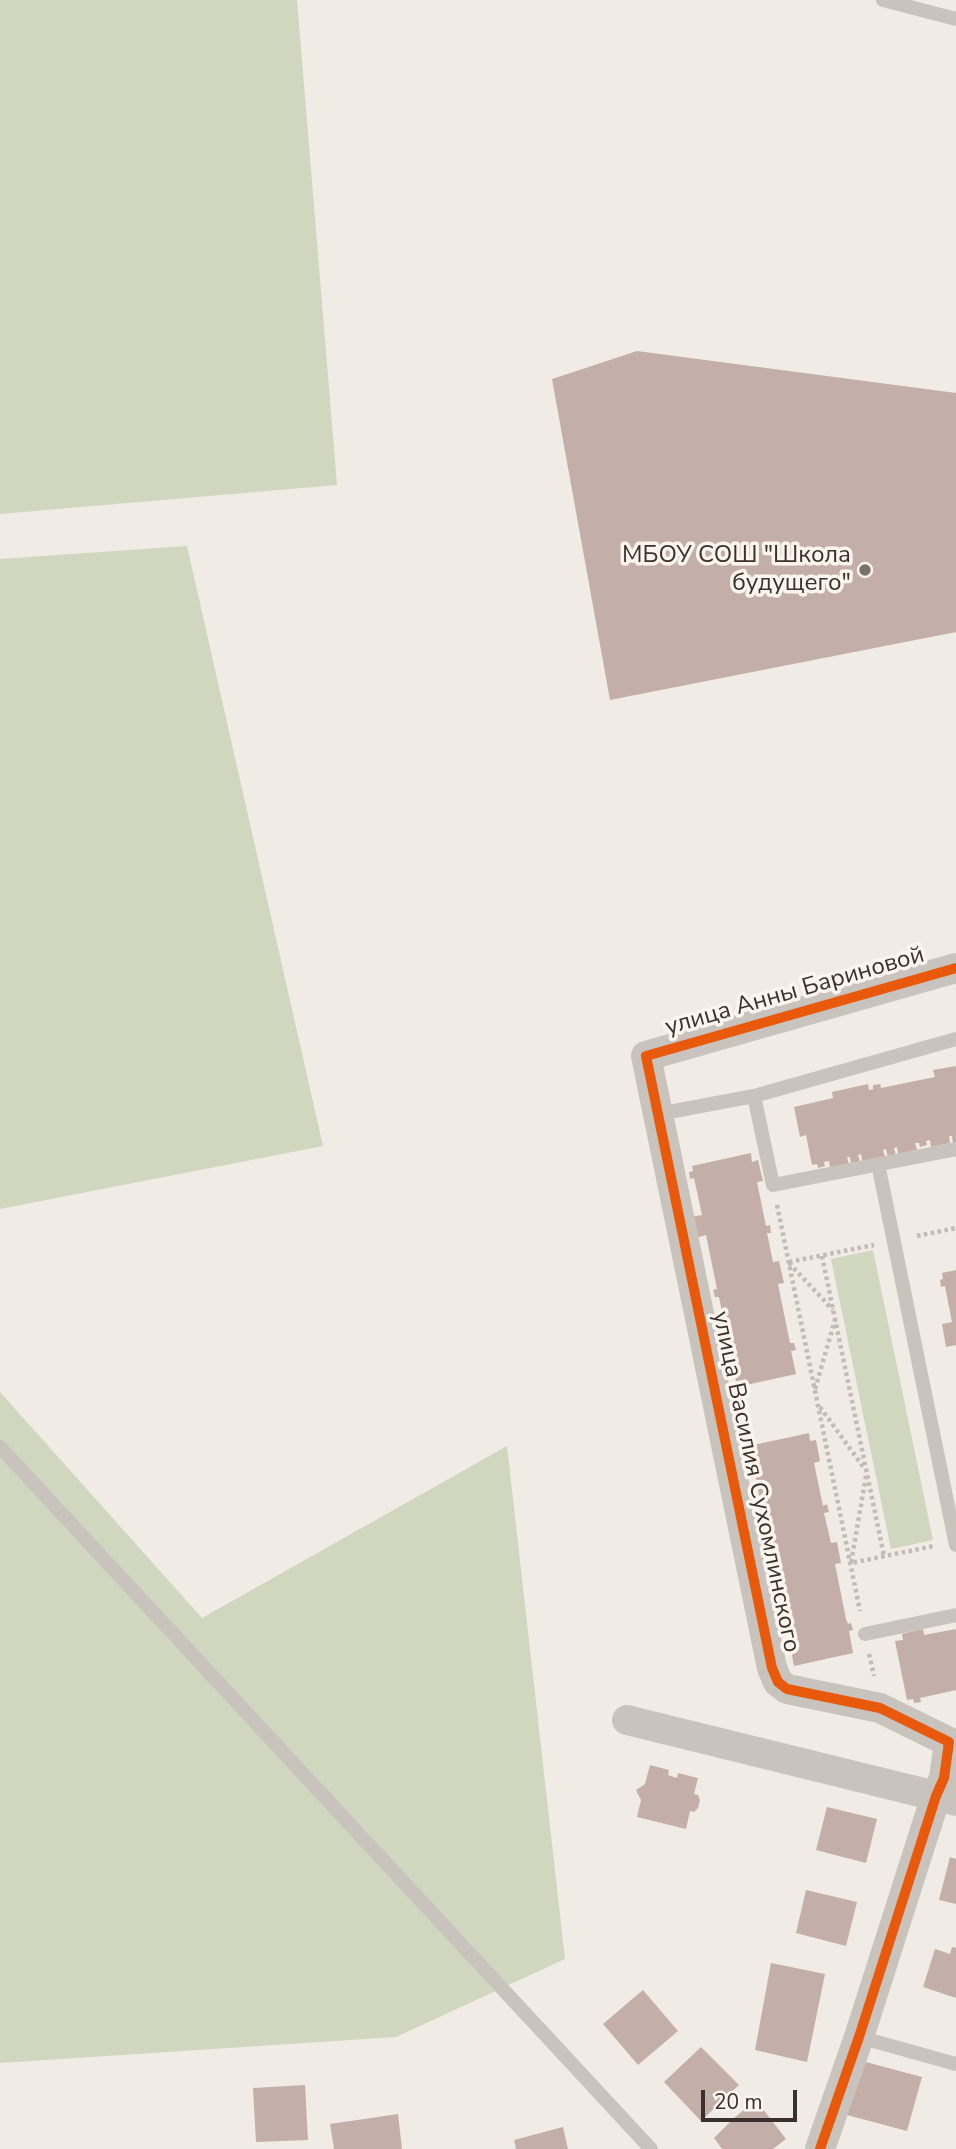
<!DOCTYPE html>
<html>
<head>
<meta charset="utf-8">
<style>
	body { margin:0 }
	#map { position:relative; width:956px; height:2149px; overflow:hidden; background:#f0ebe5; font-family:"Nunito Sans",sans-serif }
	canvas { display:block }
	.scale { position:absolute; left:701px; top:2090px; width:96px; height:32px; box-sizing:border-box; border:4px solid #3b302b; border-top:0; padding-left:9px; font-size:21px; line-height:24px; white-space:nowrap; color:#3b302b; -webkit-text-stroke:5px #fbf5ee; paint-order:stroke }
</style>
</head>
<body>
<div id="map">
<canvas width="956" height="2149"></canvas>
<div class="scale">20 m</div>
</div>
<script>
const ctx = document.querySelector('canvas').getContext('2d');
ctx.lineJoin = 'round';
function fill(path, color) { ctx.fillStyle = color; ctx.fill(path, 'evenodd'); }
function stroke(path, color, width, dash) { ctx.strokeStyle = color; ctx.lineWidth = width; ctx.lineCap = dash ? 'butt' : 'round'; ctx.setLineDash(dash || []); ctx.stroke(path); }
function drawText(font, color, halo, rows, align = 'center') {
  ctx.font = font + ' "Nunito Sans",sans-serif'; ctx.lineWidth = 7; ctx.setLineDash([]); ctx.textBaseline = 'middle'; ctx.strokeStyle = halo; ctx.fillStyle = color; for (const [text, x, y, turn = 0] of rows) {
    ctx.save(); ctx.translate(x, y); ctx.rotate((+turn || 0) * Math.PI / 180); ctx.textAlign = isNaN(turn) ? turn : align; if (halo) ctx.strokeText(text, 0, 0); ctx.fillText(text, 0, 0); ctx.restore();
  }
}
fill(new Path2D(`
	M0 0H297L337 485 0 514Z
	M187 546 323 1146 0 1209V559Z
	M873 1250 933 1540 891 1549 831 1259Z
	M0 1392 202 1618 507 1446 565 1959 396 2037 0 2063Z`), '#d1d6bf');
fill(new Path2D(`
	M637 351 956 393V632L610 700 552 379Z
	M956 1066V1143L953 1144 952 1136H949L950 1143 931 1147 930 1140 926 1141 927 1145 920 1147 919 1143H915L917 1150 898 1154 897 1147 894 1148 896 1156 888 1158 886 1149 883 1150 886 1160 863 1165 861 1154 858 1155 860 1162 851 1163 850 1157H847L849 1164 830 1168 829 1161 824 1162 825 1166 818 1168 817 1164 812 1165 806 1135 800 1137 794 1107 833 1098 832 1092 868 1084 869 1090 873 1089V1085L880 1084 881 1088 935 1077 933 1070Z
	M751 1153 752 1162 758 1160 763 1181 757 1182 766 1226 770 1225 771 1233H767L773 1262 779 1261 784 1283 778 1284 790 1343H794L796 1350 791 1351 796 1374 737 1387 731 1354 720 1356 715 1335 726 1332 719 1297H715L713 1290 717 1289 706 1235 695 1238 691 1217 702 1215 694 1178 690 1179 689 1172 693 1171 692 1166Z
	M956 1270V1345L946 1347 942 1324 952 1322 945 1286 941 1287 940 1280 943 1279 942 1273Z
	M809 1433 810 1441 816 1440 820 1461 814 1463 823 1506 827 1504 829 1512 824 1513 831 1543 837 1542 841 1563 835 1564 846 1619 848 1624 851 1623 853 1630 849 1631 853 1653 794 1666 788 1634 778 1636 773 1614 783 1613 776 1576 772 1577 771 1571 775 1569 763 1515 753 1517 749 1496 759 1494 752 1458 748 1459 747 1452 750 1451 749 1446Z
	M923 1629 924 1635 956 1629V1690L920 1698 921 1702 914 1703 913 1699 907 1700 895 1641 903 1640 902 1634Z
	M650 1765 669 1770 668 1775 677 1778 678 1773 698 1778 694 1794 698 1795 700 1800 698 1808 694 1812 690 1811 686 1829 637 1817 641 1800 636 1790 645 1784Z
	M827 1807 877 1819 866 1863 816 1850Z
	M950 1857 956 1859V1904L939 1900Z
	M806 1890 857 1902 846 1946 796 1933Z
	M952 1947 956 1948V1998L923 1987 935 1949 950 1954Z
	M771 1963 825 1974 807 2062 755 2050Z
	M643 1990 678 2031 638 2065 603 2024Z
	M701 2047 739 2085 701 2121 664 2082Z
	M862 2061 922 2077 907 2131 847 2115Z
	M305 2085 308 2140 256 2142 253 2088Z
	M756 2100 786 2139 773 2149H722L714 2138 734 2118Z
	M398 2114 402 2149H334L330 2124Z
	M563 2127 568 2149H516L514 2140Z`), '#c3afa7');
stroke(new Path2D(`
	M777 1205 860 1611
	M917 1236 956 1228
	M822 1256 884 1556
	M789 1262 874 1245
	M789 1263 833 1310
	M815 1389 835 1320
	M820 1407 864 1468
	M866 1476 851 1563 934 1546
	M869 1654 874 1676`), '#c2bbb6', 4.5, [3.5, 3.5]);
stroke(new Path2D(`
	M883 0 956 19
	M754 1096 773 1185 956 1149
	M658 1114 754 1096 956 1039
	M878 1164 956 1545
	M0 1447 651 2149
	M865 1634 956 1615
	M859 2037 956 2064`), '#c9c3be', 14);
stroke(new Path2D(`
	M627 1720 956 1801
	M820 2149 859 2037 936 1796 944 1778 949 1742 880 1708 787 1689 778 1682 772 1668 646 1056 956 968`), '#c9c3be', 30);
stroke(new Path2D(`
	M820 2149 859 2037 936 1796 944 1778 949 1742 880 1708 787 1689 778 1682 772 1668 646 1056 956 968`), '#e8590c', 10);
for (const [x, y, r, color] of [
	[865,570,7,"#7a716c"]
]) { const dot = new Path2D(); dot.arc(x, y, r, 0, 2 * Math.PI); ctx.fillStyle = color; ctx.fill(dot); stroke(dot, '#fbf5ee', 2.5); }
drawText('24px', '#3b302b', '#fbf5ee', [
	["МБОУ СОШ \"Школа",851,556],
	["будущего\"",851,584]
], 'right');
drawText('24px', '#3b302b', '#fbf5ee', [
	["улица Анны Бариновой",795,992,-16],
	["улица Василия Сухомлинского",755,1482,78]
]);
</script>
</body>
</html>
